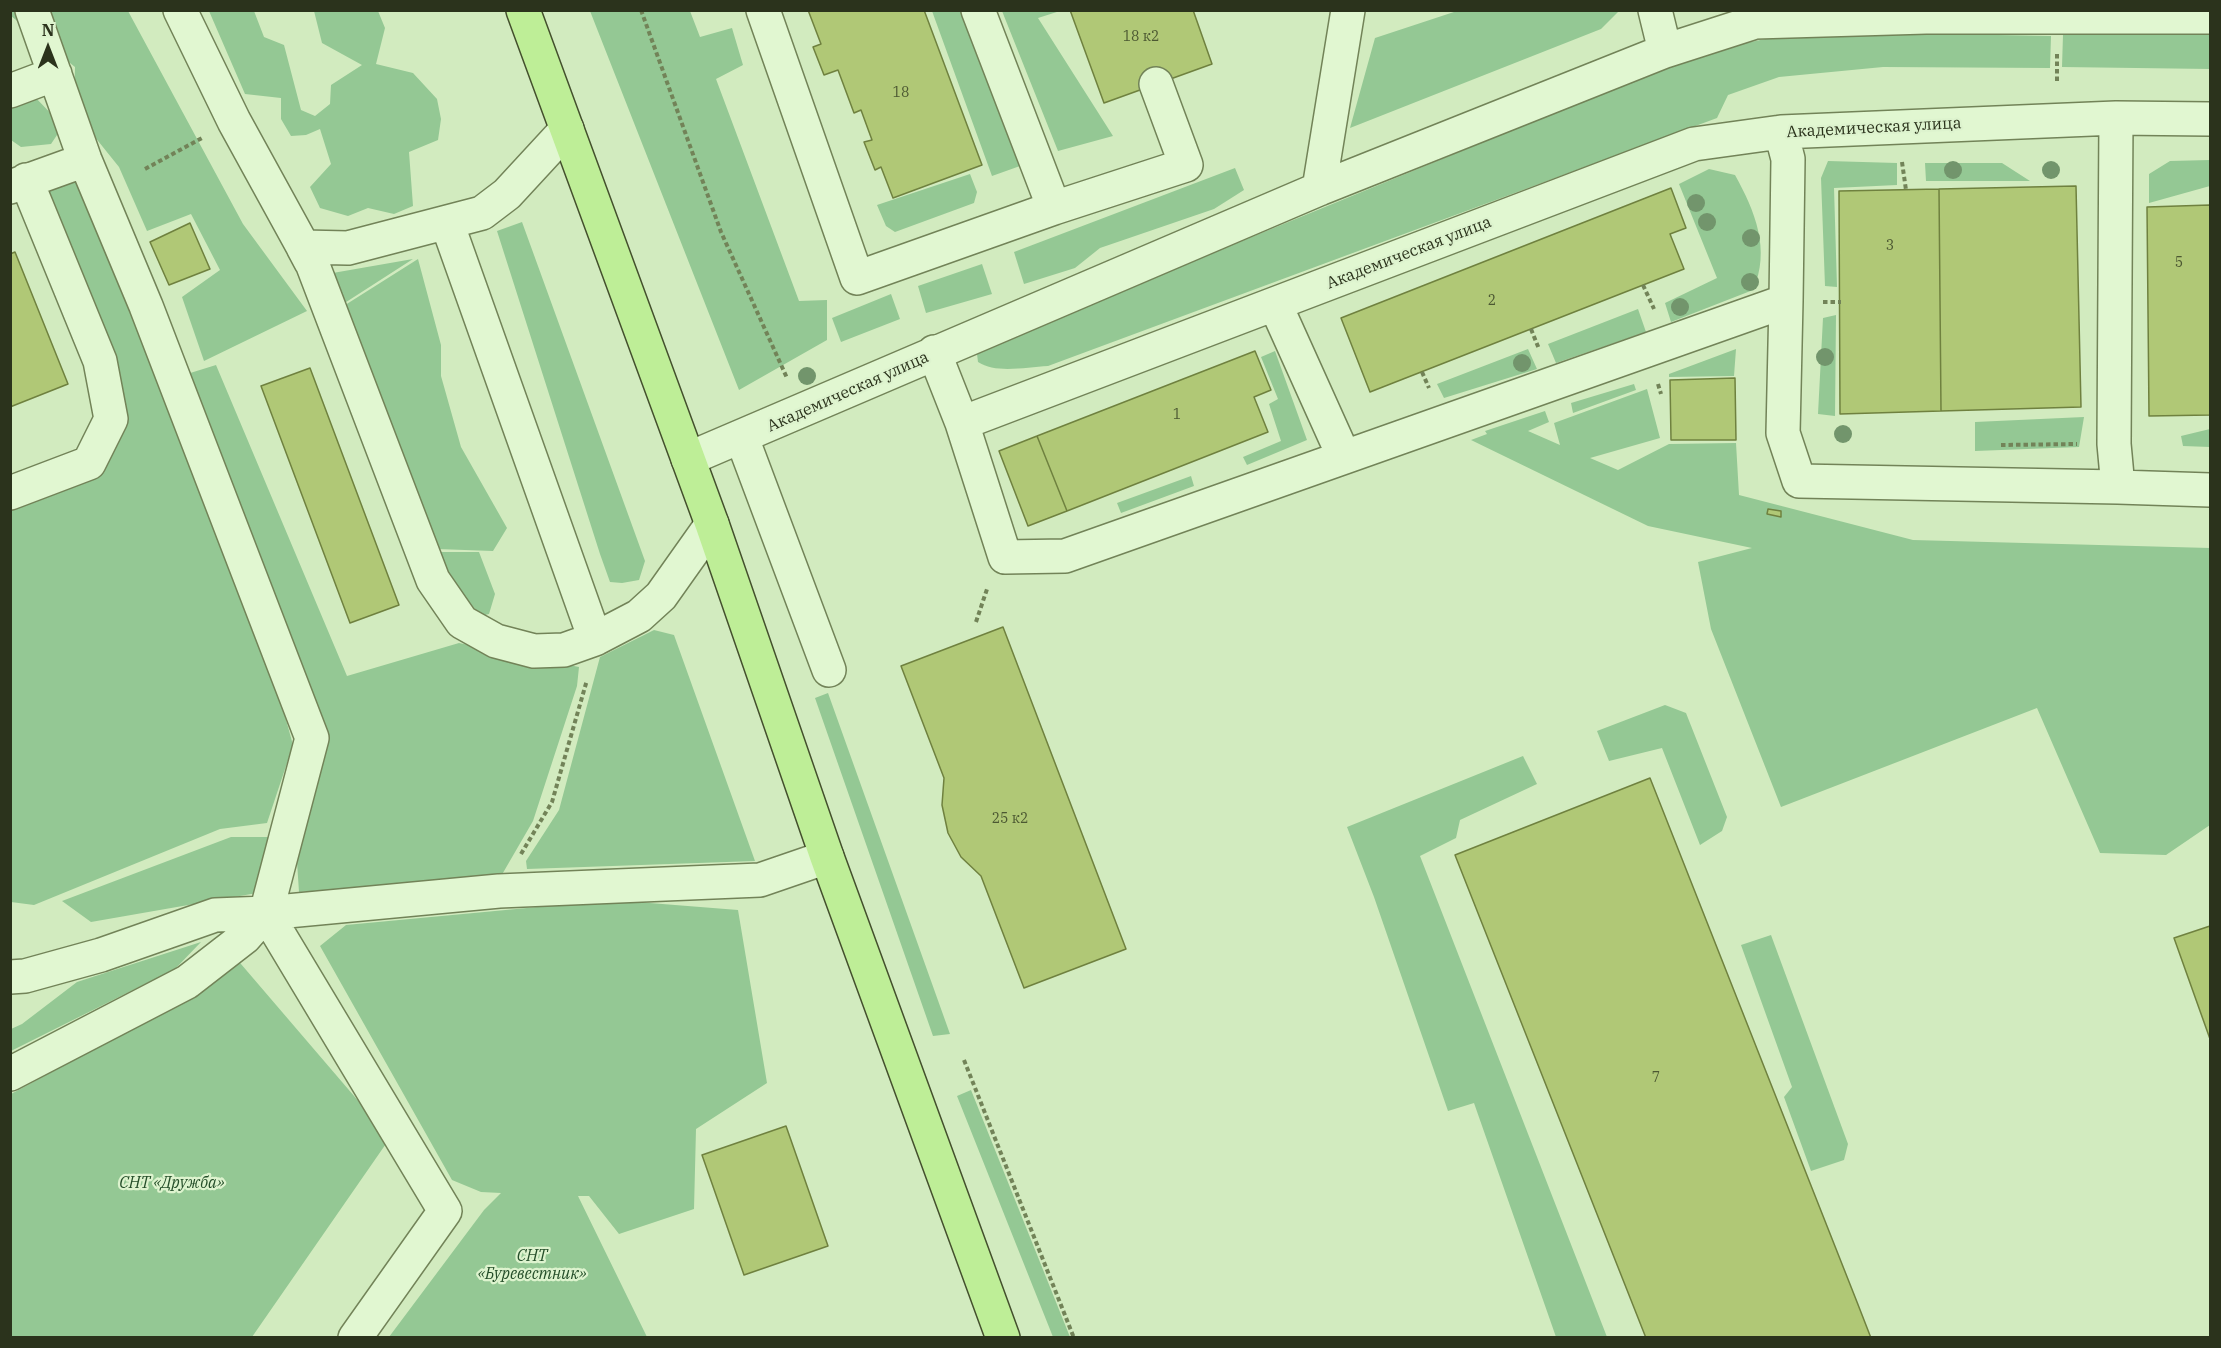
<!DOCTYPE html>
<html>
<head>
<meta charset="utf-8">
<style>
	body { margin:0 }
	#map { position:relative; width:2221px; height:1348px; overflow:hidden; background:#d2ebbf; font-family:"IBM Plex Serif",serif }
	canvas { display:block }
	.frame { position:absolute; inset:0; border:12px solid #2b331c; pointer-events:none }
	.north { position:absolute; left:18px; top:18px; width:60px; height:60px; -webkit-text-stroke:4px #ddf3ce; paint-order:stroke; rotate:0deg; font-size:16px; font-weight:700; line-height:24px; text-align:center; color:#2b331c }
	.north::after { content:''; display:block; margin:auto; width:21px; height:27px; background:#2b331c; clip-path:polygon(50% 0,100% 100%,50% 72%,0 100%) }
</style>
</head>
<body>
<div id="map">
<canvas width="2221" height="1348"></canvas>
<div class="frame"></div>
<div class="north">N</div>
</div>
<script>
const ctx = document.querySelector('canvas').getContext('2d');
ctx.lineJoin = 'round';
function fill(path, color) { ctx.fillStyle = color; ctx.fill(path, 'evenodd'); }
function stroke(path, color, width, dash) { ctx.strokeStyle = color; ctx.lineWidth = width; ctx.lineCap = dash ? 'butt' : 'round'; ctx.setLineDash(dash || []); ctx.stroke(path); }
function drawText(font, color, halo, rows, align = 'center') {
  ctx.font = font + ' "IBM Plex Serif",serif'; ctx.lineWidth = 4.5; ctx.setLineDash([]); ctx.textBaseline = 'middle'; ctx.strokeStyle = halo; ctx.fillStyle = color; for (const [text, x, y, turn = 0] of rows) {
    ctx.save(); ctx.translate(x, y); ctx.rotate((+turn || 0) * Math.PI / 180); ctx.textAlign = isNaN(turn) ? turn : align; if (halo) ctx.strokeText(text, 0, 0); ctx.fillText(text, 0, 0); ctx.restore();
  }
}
fill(new Path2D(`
	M1460 10 1619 11 1601 29 1350 128 1375 38Z
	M10 11H128L243 224 307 311 204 361 182 297 220 270 191 214 147 231 119 167 74 111 75 67 11 16Z
	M209 11H254L264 37 284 45 301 110 315 116 330 104 331 85 362 65 322 43 314 11H378L385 28 376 64 413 73 437 99 441 119 438 140 409 152 413 206 394 214 368 208 348 216 320 208 310 187 331 164 320 129 306 135 291 136 281 119V98L245 94Z
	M590 11H690L700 37 732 28 743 65 716 79 799 301 827 300V340L739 390Z
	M932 11H969L1020 166 992 176Z
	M1002 11H1060L1038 18 1113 136 1058 151Z
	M1945 34 2051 36 2050 68 1883 67 1779 77 1728 95 1717 118 1048 366C1026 367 996 374 978 362L977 354 986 346 1703 52 1770 38Z
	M2063 35H2210V69L2062 67Z
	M31 93 63 126 51 144 21 147 11 140V101Z
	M2210 160V186L2149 203V174L2170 161Z
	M1828 161 1897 163V185L1834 188 1837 287 1825 286 1821 178Z
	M1925 163H2002L2030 181H1926Z
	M1235 168 1244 190 1214 209 1100 248 1075 268 1024 284 1014 252Z
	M1709 169 1735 175C1755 211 1771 250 1753 290L1671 322 1665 303 1717 278 1679 184Z
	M81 170 270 662 293 745 267 823 220 829 34 905 11 902V507L104 471 127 410 42 187Z
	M970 174 977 192 974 203 895 232 886 226 877 205Z
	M522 222 645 561 639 580 622 583 610 582 600 554 497 231Z
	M413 259 340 306 327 274Z
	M418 259 441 345V376L461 447 507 528 493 551 437 549 342 307Z
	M982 264 992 294 926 313 918 286Z
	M891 294 900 319 841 342 832 318Z
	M1638 309 1646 332 1556 363 1548 344Z
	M1836 315 1835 416 1818 414 1823 318Z
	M1528 349 1537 369 1444 398 1437 384Z
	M1736 349 1734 376 1669 377V374Z
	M1275 351 1307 440 1247 465 1243 457 1281 441 1269 404 1278 399 1261 357Z
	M216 365 347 676 459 643 579 667 577 686 533 821 500 878 299 892 296 847 325 736 187 374Z
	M1634 384 1636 390 1573 413 1571 403Z
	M1647 389 1660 438 1590 458 1618 470 1669 444 1736 443 1739 495 1913 540 2210 548V825L2166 855 2100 853 2037 708 1781 807 1711 629 1698 562 1752 548 1648 526 1471 440 1487 434 1485 431 1545 411 1549 422 1528 431 1560 445 1554 423Z
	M2084 417 2079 447 1975 451V422Z
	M2210 429V447L2183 446 2181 436Z
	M1191 476 1194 486 1121 513 1117 503Z
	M434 552H479L495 594 489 614 473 618Z
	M654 630 674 635 755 861 527 869 526 861 559 810 600 657Z
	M828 693 950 1034 933 1036 815 698Z
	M1665 705 1686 713 1727 817 1722 831 1700 845 1662 748 1609 761 1597 731Z
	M1523 756 1537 784 1460 820 1456 838 1420 856 1607 1337H1556L1474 1103 1448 1111 1374 897 1347 827Z
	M231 837H275L257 893 91 922 62 901Z
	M612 900 738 910 767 1083 696 1129 694 1209 619 1234 589 1196H578L647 1337H389L484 1210 501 1193 481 1192 452 1180 320 946 346 925Z
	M1771 935 1848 1144 1844 1160 1811 1171 1784 1097 1792 1087 1741 945Z
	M201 942 175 969 11 1051V1029L22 1024 77 982Z
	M229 950 390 1138 252 1337 11 1338V1094L186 1000Z
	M971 1090 1070 1337H1053L957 1096Z`), '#94c894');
const building = new Path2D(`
	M808 10H924L982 165 893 198 881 167 875 170 864 142 872 140 861 110 854 113 838 70 824 75 813 47 821 44Z
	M1070 10H1193L1212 64 1104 103Z
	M2076 186 2081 407 1941 411 1939 189Z
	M1671 188 1686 228 1670 234 1684 269 1370 392 1341 318Z
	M1939 189 1941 411 1840 414 1839 191Z
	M2210 205V415L2149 416 2147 207Z
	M190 223 210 269 169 285 150 242Z
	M15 252 68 384 10 407V254Z
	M1255 351 1271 390 1254 397 1268 432 1067 511 1037 436Z
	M310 368 399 605 350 623 261 386Z
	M1735 378 1736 440H1671L1670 380Z
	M1037 436 1067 511 1028 526 999 451Z
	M1768 509 1781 511V517L1767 514Z
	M1003 627 1126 949 1024 988 981 876 961 857 948 833 942 805 944 778 901 666Z
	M1650 778 1857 1302 1871 1338H1646L1455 855Z
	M2210 926V1039L2174 938Z
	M786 1126 828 1246 744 1275 702 1155Z`);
fill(building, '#b0c876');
stroke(building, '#6f813f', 1.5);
const minor = new Path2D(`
	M180 10 234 121 312 263 433 580 462 622 496 641 534 651 564 650 595 639 639 616 661 596 712 524
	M763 10 857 278 1054 208 978 10
	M1655 10 1665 51
	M10 91 55 74
	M2116 118 2114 444 2118 487 2210 490
	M10 187 85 160
	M1319 189 1348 10
	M1054 208 1186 165 1156 84
	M447 223 595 639
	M311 262 303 247 348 248 482 213 507 194 567 129
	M1786 301 1783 433 1799 481 2118 487
	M1275 304 1344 457
	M934 352 962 423 1694 144 1781 132 2116 118 2210 119
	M962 423 1005 557 1065 556 1786 301 1788 159 1781 132
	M742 438 829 670
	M688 459 1319 189 1665 51 1755 22 1926 17H2210
	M10 493 89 463 111 419 100 361 26 180
	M266 913 445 1211 355 1338
	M10 977 25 976 101 955 215 915 266 913 499 891 760 880 827 857
	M10 1074 187 982 245 937 266 913 312 738 146 306 85 160 32 10`);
const major = new Path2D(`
	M523 10 712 524 827 857 1003 1338`);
stroke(minor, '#728358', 36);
stroke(major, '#44502d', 36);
stroke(new Path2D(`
	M641 10 721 232 787 378
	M2057 54V83
	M1902 162 1906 190
	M145 169 202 138
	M1643 285 1654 309
	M1823 302H1841
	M1531 329 1539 349
	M1422 372 1429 388
	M1658 384 1661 394
	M2001 445 2077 444
	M976 622 987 589
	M521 854 552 802 587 680
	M964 1060 1074 1338`), '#728358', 4, [4.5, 3]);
stroke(minor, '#e1f7d1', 33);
stroke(major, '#beee97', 33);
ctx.fillStyle = '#72956c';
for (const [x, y] of [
	[1953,170],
	[2051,170],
	[1696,203],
	[1707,222],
	[1751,238],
	[1750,282],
	[1680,307],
	[1825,357],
	[1522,363],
	[807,376],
	[1843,434]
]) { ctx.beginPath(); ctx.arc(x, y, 9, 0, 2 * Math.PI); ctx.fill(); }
drawText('14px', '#4c5832', null, [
	["18 к2",1141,37],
	["18",901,93],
	["3",1890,246],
	["5",2179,263],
	["2",1492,301],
	["1",1177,415],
	["25 к2",1010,819],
	["7",1656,1078]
]);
drawText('16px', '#2b331c', '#ddf3ce', [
	["Академическая улица",1874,128,-3],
	["Академическая улица",1409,253,-21],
	["Академическая улица",848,392,-24]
]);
drawText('italic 16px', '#244e29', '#ddf3ce', [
	["СНТ «Дружба»",172,1183],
	["СНТ",532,1256],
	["«Буревестник»",532,1274]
]);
</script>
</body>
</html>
